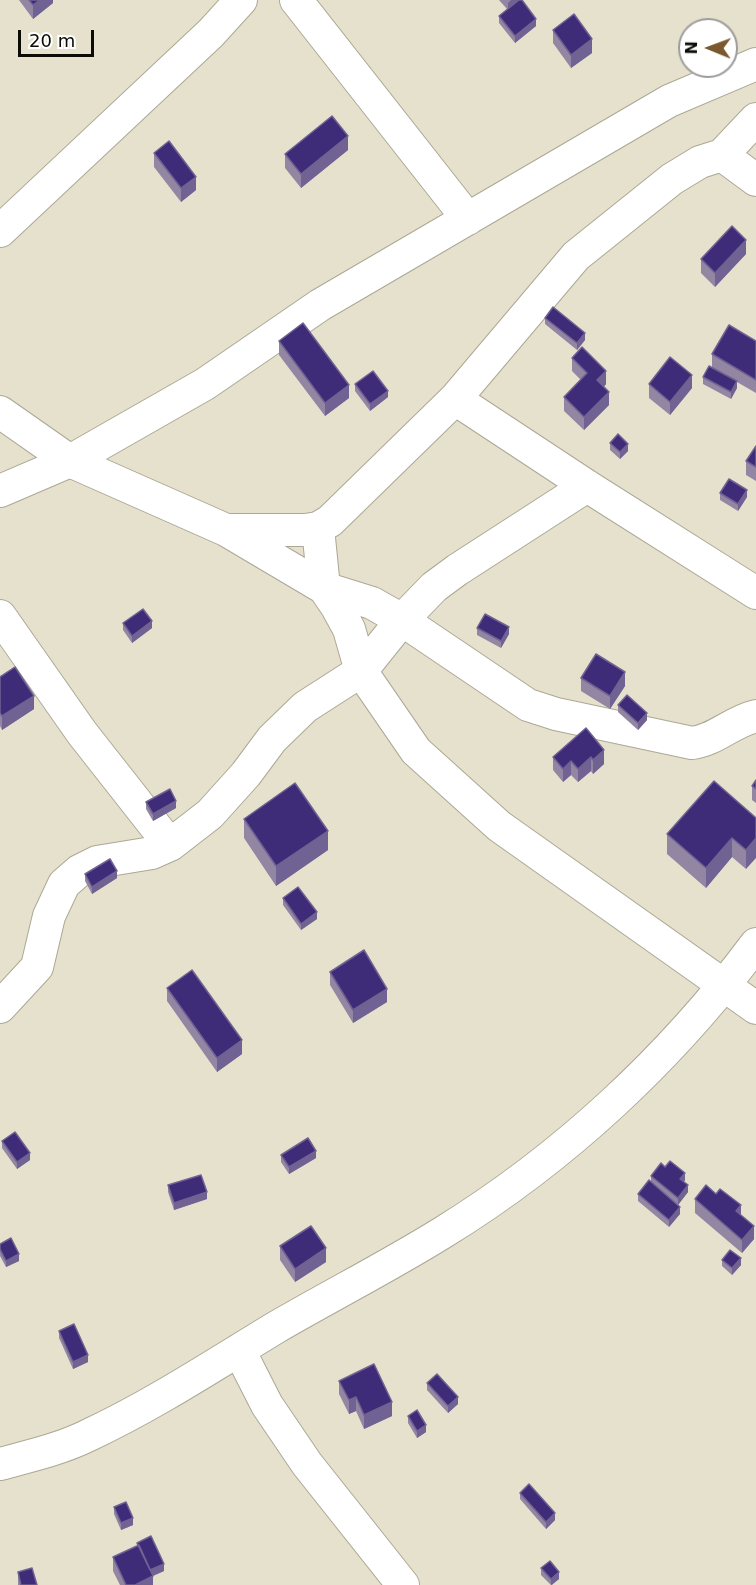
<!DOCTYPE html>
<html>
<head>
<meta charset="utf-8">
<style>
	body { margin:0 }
	#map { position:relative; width:756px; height:1585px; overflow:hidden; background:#e6e1cd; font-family:"DejaVu Sans",sans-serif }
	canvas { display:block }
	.north { position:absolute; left:678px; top:18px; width:60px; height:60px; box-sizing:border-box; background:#fff; border:2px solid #9e9d9b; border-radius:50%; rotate:271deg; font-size:16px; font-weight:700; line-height:24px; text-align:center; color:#0d0b06 }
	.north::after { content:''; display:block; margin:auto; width:21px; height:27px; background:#7a5930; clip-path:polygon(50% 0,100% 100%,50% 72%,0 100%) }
	.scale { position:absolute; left:18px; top:30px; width:76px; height:27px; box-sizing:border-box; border:3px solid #0d0b06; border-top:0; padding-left:8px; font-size:18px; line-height:21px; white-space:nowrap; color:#0d0b06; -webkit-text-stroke:4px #fff; paint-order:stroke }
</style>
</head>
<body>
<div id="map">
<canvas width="756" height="1585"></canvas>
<div class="north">N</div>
<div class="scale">20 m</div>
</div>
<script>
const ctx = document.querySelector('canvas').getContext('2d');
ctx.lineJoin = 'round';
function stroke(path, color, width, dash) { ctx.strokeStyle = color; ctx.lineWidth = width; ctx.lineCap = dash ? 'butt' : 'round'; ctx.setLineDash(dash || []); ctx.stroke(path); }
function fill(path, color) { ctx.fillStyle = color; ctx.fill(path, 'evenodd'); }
const minor = new Path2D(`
	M296 0 468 219
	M722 155 756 119
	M0 231 211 33 241 0
	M455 399 587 486 756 593
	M0 412 70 461 226 530 324 588 337 607 349 629 361 671 416 751 499 826 756 1008
	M0 491 70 461 205 384 320 305 669 101 756 64
	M318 528 324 588 372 603 402 620 528 705 556 714 692 743C716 740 731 722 756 716
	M226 530H305L318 528 330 521 455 399 576 256 672 179 700 162 722 155 756 180
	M0 616 82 733 170 845
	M0 1007 37 967 49 916 64 884 79 871 97 862 152 853 170 845 210 814 246 774 272 739 305 707 361 671 402 620 434 587 457 570 587 486
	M239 1350 267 1405 307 1464 403 1585
	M0 1464C30 1456 61 1449 89 1435 153 1405 214 1365 275 1328 330 1296 387 1267 442 1233 564 1158 671 1058 756 944`);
stroke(minor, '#aca895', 34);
stroke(minor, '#fff', 32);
fill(new Path2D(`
	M19 0H53V3L33 19Z
	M499 0H518L536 26 515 43 499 23V16L507 9Z
	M553 30 592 53 571 68 553 43Z
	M348 150 301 188 285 168V154Z
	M154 153 196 190 181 202 154 167Z
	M746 254 715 287 701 273V259Z
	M545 318 585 340 577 350 545 324Z
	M279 341 349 398 325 416 279 355Z
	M756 341V393L737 382V388L731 399 703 384V377L712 367V354Z
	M572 358 606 384 604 387 609 405 584 430 564 411V397L581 380 572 371Z
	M355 384 388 397 370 411 355 391Z
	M649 384 692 388 670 415 649 398Z
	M610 443 628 451 620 459 610 450Z
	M756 446V481L746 475V461Z
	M720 493 747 497 738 511 720 500Z
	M123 623 152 628 132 643 123 630Z
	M477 628 509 634 501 648 477 635Z
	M0 677 34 709 2 730 0 726Z
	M581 678 625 686 610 709 581 691Z
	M618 705 647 720 638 730 618 712Z
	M586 728 604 764 593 774 591 771 578 782 571 775 563 782 553 770V757Z
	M756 780V803L752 800V786Z
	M146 802 176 808 153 821 146 809Z
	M756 818 746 869 732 857 706 888 667 854V834Z
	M244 819 328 850 276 886 244 838Z
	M85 874 117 878 92 894 85 881Z
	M283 898 317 919 301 930 283 905Z
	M330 972 387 1002 353 1023 330 985Z
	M167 988 242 1054 217 1072 167 1001Z
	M2 1141 30 1160 17 1169 2 1148Z
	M281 1155 316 1158 289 1174 281 1162Z
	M665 1167 685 1180 684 1182 688 1192 678 1205 680 1214 669 1227 638 1201V1194L651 1182V1176Z
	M168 1185 207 1199 174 1210 168 1192Z
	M695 1199 741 1215 754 1239 742 1253 695 1213Z
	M0 1244 19 1261 6 1267 0 1256Z
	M280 1246 326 1262 295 1282 280 1260Z
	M722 1260 741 1265 732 1275 722 1266Z
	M59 1331 88 1362 73 1369 59 1338Z
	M339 1381 392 1416 364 1429 356 1411 349 1414 339 1394Z
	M427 1383 458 1404 448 1413 427 1390Z
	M408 1416 426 1432 417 1438 408 1423Z
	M520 1493 555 1520 546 1529 520 1499Z
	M114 1507 133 1525 121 1530 114 1514Z
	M137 1543 164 1571 153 1576V1585H120L113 1571V1557L137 1546Z
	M541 1568 559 1579 552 1585H551L541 1575Z
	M18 1572 37 1585H18Z`), '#9286a3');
fill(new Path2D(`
	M40 0H53V3L33 19V5Z
	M511 0H518V1L508 10V3Z
	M536 19V26L515 43V36Z
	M592 39V53L571 68V55Z
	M348 136V150L301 188V174Z
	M196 177V190L181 202V188Z
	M746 240V254L715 287V273Z
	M585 333V340L577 350V343Z
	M606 371V384L597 394V380Z
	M692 375V388L670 415V402Z
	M737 381V388L731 399V392Z
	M349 385V398L325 416V403Z
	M388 391V397L370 411V404Z
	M609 392V405L584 430V417Z
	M628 444V451L620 459V452Z
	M747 490V497L738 511V504Z
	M152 621V628L132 643V636Z
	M509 627V634L501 648V641Z
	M625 672V686L610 709V696Z
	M34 696V709L2 730V716Z
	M647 713V720L638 730V723Z
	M604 750V764L593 774V760Z
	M591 757V771L578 782V769Z
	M571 761V775L563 782V769Z
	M176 801V808L153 821V814Z
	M328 831V850L276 886V866Z
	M732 838V857L706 888V868Z
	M756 838V858L746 869V850Z
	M117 871V878L92 894V887Z
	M317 912V919L301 930V924Z
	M387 989V1002L353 1023V1010Z
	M242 1040V1054L217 1072V1058Z
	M316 1151V1158L289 1174V1167Z
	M30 1153V1160L17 1169V1162Z
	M685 1173V1180L680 1186V1179Z
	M688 1185V1192L678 1205V1198Z
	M207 1192V1199L174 1210V1203Z
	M741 1205V1219L736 1211Z
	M680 1207V1214L669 1227V1220Z
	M754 1226V1239L742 1253V1240Z
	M326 1248V1262L295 1282V1269Z
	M19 1254V1261L6 1267V1261Z
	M741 1258V1265L732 1275V1268Z
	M88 1355V1362L73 1369V1362Z
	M356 1397V1411L349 1414V1400Z
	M458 1397V1404L448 1413V1406Z
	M392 1402V1416L364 1429V1415Z
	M426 1425V1432L417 1438V1431Z
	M555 1513V1520L546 1529V1522Z
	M133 1518V1525L121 1530V1523Z
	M164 1564V1571L150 1577V1570Z
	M559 1572V1579L551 1585V1579Z
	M153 1576V1585H135Z`), '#706292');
const building = new Path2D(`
	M29 0H40L33 5Z
	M519 0H522L536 19 515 36 499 16Z
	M574 14 592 39 571 55 553 30Z
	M332 116 348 136 301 174 285 154Z
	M169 141 196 177 181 188 154 153Z
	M732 226 746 240 715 273 701 259Z
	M553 307 585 333 577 343 545 318Z
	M303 323 349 385 325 403 279 341Z
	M729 325 756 341V380L712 354Z
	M582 347 606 371 597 380 609 392 584 417 564 397 587 373 572 358Z
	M670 357 692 375 670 402 649 384Z
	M709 366 737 381 731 392 703 377Z
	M373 371 388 391 370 404 355 384Z
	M618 434 628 444 620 452 610 443Z
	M756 446V467L746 461Z
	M729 479 747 490 738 504 720 493Z
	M143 609 152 621 132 636 123 623Z
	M485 614 509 627 501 641 477 628Z
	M596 654 625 672 610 696 581 678Z
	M15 667 34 696 2 716 0 713V677Z
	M627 695 647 713 638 723 618 705Z
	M586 728 604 750 593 760 591 757 578 769 571 761 563 769 553 757Z
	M756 780V789L752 786Z
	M714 781 756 818V838L746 850 732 838 706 868 667 834Z
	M295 783 328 831 276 866 244 819Z
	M170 789 176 801 153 814 146 802Z
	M110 859 117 871 92 887 85 874Z
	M298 887 317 912 301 924 283 898Z
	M364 950 387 989 353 1010 330 972Z
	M192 970 242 1040 217 1058 167 988Z
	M15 1132 30 1153 17 1162 2 1141Z
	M308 1138 316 1151 289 1167 281 1155Z
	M670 1161 685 1173 680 1179 688 1185 678 1198 651 1176 661 1163 665 1167Z
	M201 1175 207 1192 174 1203 168 1185Z
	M649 1180 680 1207 669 1220 638 1194Z
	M706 1185 716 1194 720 1189 741 1205 736 1211 754 1226 742 1240 695 1199Z
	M311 1226 326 1248 295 1269 280 1246Z
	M11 1238 19 1254 6 1261 0 1249V1244Z
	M730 1250 741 1258 732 1268 722 1260Z
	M74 1324 88 1355 73 1362 59 1331Z
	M374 1364 392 1402 364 1415 356 1397 349 1400 339 1381Z
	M437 1374 458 1397 448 1406 427 1383Z
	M417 1410 426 1425 417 1431 408 1416Z
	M529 1484 555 1513 546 1522 520 1493Z
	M126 1502 133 1518 121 1523 114 1507Z
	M151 1536 164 1564 150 1570 137 1543Z
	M139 1545 153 1576 135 1585H126L113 1557Z
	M550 1561 559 1572 551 1579 541 1568Z
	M32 1568 37 1585H21L18 1572Z`);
fill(building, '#3e2c79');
stroke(building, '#706292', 1.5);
</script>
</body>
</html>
